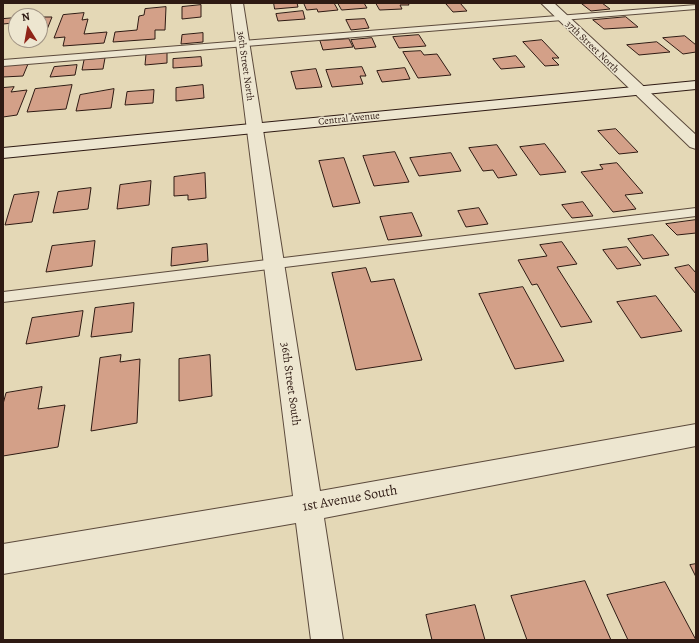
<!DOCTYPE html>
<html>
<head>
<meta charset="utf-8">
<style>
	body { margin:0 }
	#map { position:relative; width:699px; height:643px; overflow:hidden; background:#e4d8b6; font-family:Alegreya,serif }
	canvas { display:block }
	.frame { position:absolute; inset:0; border:4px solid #2e1a13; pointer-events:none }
	.north { position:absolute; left:8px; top:8px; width:40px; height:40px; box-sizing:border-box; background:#ede6d0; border:1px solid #a19484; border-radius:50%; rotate:349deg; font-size:11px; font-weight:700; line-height:16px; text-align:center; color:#2e1a13 }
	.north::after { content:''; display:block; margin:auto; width:14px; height:18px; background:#8f2418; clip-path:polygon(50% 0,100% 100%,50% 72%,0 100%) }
</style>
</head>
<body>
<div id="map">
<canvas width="699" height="643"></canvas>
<div class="frame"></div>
<div class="north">N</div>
</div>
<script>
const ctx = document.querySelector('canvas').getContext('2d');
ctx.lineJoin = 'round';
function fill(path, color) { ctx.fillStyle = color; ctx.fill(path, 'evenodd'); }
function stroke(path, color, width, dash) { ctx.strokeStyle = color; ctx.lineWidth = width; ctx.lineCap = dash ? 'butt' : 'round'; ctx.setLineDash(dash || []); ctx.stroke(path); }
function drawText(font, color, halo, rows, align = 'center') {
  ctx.font = font + ' Alegreya,serif'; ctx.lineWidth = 3; ctx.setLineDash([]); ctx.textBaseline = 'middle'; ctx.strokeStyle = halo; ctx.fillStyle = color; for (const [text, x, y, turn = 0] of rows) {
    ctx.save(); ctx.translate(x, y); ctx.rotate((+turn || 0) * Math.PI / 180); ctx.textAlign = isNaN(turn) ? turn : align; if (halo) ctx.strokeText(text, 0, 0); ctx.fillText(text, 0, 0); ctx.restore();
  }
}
const building = new Path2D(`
	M274 3H297L298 7 275 9Z
	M304 3H334L338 10 318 12 317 9 307 10Z
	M338 3H364L367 8 342 10Z
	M376 3H408L409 5H400L402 9 380 10Z
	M460 3 467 11 453 12 446 4Z
	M602 3 610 9 591 11 582 4Z
	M201 5V17L182 19V7Z
	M166 7 165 30H155V39L113 42 115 32 137 30 139 16 144 15 145 9Z
	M303 11 305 19 278 21 276 14Z
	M84 13 82 20 88 19 84 34 107 32 104 43 63 46 65 37 54 38 63 15Z
	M40 17H52L46 32H40Z
	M626 17 638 27 604 29 593 20Z
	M15 18 13 23 3 24V19Z
	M365 19 369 28 351 30 346 20Z
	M203 33V42L181 44 182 35Z
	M419 35 426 46 399 48 393 37Z
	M685 36 696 45V52L683 54 663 38Z
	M372 38 376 47 355 49 351 40Z
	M349 39 353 47 323 50 320 41Z
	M542 40 559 58H552L559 65 545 66 523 42Z
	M657 42 670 52 639 55 627 45Z
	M421 51 424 55 437 54 451 75 418 78 403 52Z
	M167 52V63L145 65 146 54Z
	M516 56 525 67 501 69 493 59Z
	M201 57 202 66 173 68V59Z
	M105 58 103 69 82 70 84 60Z
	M28 64 23 76 3 77V66Z
	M77 65 75 75 50 77 54 67Z
	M362 67 366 76H360L363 84 332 87 326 70Z
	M405 68 410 79 382 82 377 71Z
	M316 69 322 87 296 89 291 72Z
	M72 85 66 109 27 112 35 89Z
	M203 85 204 98 176 101V88Z
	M14 87 11 92 27 90 17 115 3 117V88Z
	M114 89 111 108 76 111 80 95Z
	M154 90 153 103 125 105 127 92Z
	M616 129 638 152 619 154 598 131Z
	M545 144 566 172 540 175 520 147Z
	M497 145 517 175 498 178 493 170 483 171 469 148Z
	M395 152 409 182 374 186 363 156Z
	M451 153 461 171 419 176 410 158Z
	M344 158 360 203 333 207 319 161Z
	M617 163 643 193 625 195 636 209 613 212 581 172 603 169 600 165Z
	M205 173 206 198 188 200V195L174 196V177Z
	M151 181 149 205 117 209 120 185Z
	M91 188 88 209 53 213 58 192Z
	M39 192 32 222 5 225 14 195Z
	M583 202 593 216 572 218 562 205Z
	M479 208 488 224 466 227 458 211Z
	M412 213 422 236 388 240 380 217Z
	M696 220V233L677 235 666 224Z
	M653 235 669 255 643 259 628 239Z
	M95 241 92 266 46 272 52 246Z
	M562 242 577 264 557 267 592 322 561 327 537 284 532 285 518 260 547 256 540 245Z
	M207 244 208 261 171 266 172 248Z
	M627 247 641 265 617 269 603 250Z
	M689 265 696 273V294L675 268Z
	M366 268 371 282 394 279 422 360 356 370 332 273Z
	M523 287 564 361 515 369 479 294Z
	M656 296 682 331 641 338 617 302Z
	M134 303 132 332 91 337 95 308Z
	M83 311 79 336 26 344 32 318Z
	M121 355 120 362 140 359 137 423 91 431 100 358Z
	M210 355 212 396 179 401V359Z
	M42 387 38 409 65 405 58 447 3 456V404L6 393Z
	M696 564V577L690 565Z
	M585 581 611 640H527L511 596Z
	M665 582 696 640H628L607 595Z
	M475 605 485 640H432L426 615Z`);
fill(building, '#d3a088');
stroke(building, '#2e1a13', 1);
const lane = new Path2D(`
	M696 5V9L3 66V60Z
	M696 208V216L3 302V292Z`);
const street = new Path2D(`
	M231 3H243L320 491 696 424V446L324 518 343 640H311L296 523 3 574V544L293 496Z
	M541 3H554L696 135V149L690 147Z`);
const secondary = new Path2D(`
	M696 81V89L3 158V148Z`);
stroke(lane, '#5c4a3c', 2);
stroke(street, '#5c4a3c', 2);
stroke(secondary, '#2e1a13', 2);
fill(lane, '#ede6d0');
fill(street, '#ede6d0');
fill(secondary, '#ede6d0');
drawText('10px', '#2e1a13', '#ede6d0', [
	["37th Street North",592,47,44],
	["36th Street North",245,66,82],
	["Central Avenue",349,119,-6]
]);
drawText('12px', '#2e1a13', '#ede6d0', [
	["36th Street South",290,384,82]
]);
drawText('14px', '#2e1a13', '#ede6d0', [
	["1st Avenue South",350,499,-10]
]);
</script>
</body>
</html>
